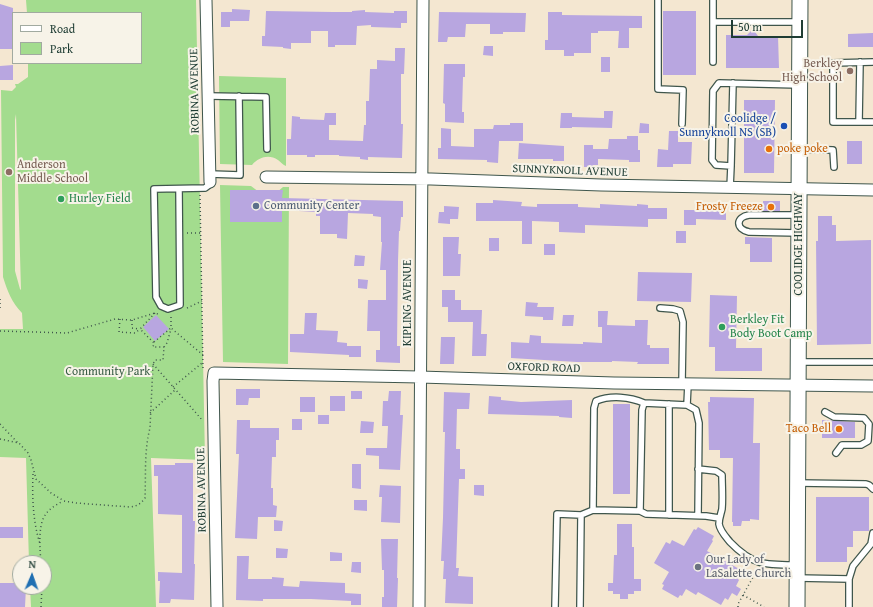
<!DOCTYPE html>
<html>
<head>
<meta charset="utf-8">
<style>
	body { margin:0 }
	#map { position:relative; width:873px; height:607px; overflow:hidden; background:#f4e7d1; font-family:"Gentium Book Plus",serif }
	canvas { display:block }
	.legend { position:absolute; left:12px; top:12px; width:130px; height:52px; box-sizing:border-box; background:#f7f3e8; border:1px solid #a1aaa0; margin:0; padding:5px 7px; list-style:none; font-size:12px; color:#1f3d34 }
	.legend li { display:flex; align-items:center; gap:8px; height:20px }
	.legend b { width:20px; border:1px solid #a1aaa0 }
	.north { position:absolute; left:12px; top:555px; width:40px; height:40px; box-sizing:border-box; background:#f7f3e8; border:1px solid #a1aaa0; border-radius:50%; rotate:2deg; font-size:11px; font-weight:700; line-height:16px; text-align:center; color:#1f3d34 }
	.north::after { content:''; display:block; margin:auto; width:14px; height:18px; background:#1f6fb2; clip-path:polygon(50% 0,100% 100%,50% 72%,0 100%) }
	.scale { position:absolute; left:731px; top:20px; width:72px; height:18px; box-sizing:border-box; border:2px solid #1f3d34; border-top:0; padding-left:5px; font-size:12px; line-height:14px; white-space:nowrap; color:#1f3d34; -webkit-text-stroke:3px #f7f3e8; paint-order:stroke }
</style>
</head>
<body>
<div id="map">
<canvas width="873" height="607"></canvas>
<ul class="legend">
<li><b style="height:5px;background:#fff"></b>Road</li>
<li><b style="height:11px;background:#a3dc8e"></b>Park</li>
</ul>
<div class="north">N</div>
<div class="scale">50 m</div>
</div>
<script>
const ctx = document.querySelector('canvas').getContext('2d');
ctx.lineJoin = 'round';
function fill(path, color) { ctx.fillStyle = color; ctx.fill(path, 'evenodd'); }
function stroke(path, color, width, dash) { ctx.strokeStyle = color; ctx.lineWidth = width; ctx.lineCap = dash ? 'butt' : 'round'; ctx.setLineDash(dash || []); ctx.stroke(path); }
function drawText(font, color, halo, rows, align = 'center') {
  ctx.font = font + ' "Gentium Book Plus",serif'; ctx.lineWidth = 4; ctx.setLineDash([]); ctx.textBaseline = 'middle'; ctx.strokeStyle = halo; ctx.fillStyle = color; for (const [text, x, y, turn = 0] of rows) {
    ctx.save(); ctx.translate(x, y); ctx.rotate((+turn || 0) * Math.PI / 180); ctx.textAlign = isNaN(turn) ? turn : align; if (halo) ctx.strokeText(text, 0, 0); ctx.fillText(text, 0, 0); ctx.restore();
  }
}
fill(new Path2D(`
	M26 0H196L205 460 151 458 156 607H31L30 587H44V563H29L26 458 0 457V329H23L22 313C12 303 7 290 3 277L1 90 12 91 16 87 15 84H18L28 77V63H141V13H27ZM16 114 21 290 20 289 15 271V120Z
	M219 76 286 78V166C283 165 281 162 278 160 269 154 259 157 252 165L220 164Z
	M220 185 251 186 259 192 276 193 283 187H289L288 364 223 362Z`), '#a3dc8e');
fill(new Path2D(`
	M0 4 13 8V49H0Z
	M232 9 250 10 249 21H230V27H221V12H232Z
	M365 10V12L394 13V11H407V23H401V28L371 27V25L357 26 356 45H335V47H328V31H311V43H291V49L283 48V47L262 46V36H265L266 11 333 12H352V11Z
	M663 11H696V75H663Z
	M439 12 526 13 525 32H503V34H490V24H466L465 37H448L447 42H438Z
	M548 12H562V15L642 16V28H629V48H618L619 31H598V33H591V53H574V56H564V50H545V40H548Z
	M753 29 758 36H778L779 68H726V35H747Z
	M873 33V47H848V34Z
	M484 46H493V56L483 55Z
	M395 48H405L404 74H401V124H403L402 158 368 157V160L360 159V157L339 156V155H315V157H307V155H287V139H291L292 116 300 117V119L324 120 325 113H336V125H329V140L363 141 364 125H366V101H369L370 69H377V60L395 61Z
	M601 57H610V72H601Z
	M444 64H465V77H463L462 112H464V123L445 122V104L443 103Z
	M13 65V80H0V66Z
	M744 100H775L774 173H744Z
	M604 111H613L612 128 572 127V128H560L561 113H572V117L604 118Z
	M510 123H523V141H499L498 163 487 162V160L438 159V148H441V128L451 129V146L474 147V129H493L494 125H510Z
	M640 123 649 124V133H639Z
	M669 131H678V142H692L691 164H673V167H657L658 149 668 150Z
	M627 136H638V150H640V162H629V160L598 159V165H593V167H584V145H593V149H608L609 139H627Z
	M847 141H862V164H847Z
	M519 143 564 146V161H553V159H518Z
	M230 190H283L282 198 403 201V217H401L400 231H399L398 261 397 346H400V363L376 362V350H380V331H367L368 300H386V270H380L382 242H381V217L373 216V214L348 213 347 239 337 238V234H320V216H316V212L282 210V222H230Z
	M493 200 522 202 521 206 537 207V204H578V207L600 208V204L637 206V204L648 205V208H667V219H648V227L585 225V233L559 232V222L532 221V244H522V221H476V203H493Z
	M763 201H780V211H763Z
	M699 203H726V220L696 219V225H684V210H699Z
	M444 206 459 207 458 219H450V224L438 223 439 212H444Z
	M818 216H832V225H836V241L871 240V344L817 345 816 241H818Z
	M676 231H686V243H676Z
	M443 237H459L458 254H461L460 276H443Z
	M745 237 772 238V262H750V244H745Z
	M489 238H499V251H489Z
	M544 244H555V255H544Z
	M355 255 365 256 364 266H354Z
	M638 272 692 273 691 302 637 301Z
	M358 279 368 280 367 289 358 288Z
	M442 290H455V300H461V310H482L481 334H487L486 356H472L473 322H448V307H442Z
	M710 295 737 296 736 348H762V371H715V347H709Z
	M526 302 538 303 537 307H554L553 320H543V317L525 316Z
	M598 311H608L607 325 635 326V320H648L647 345H650V348H669V364H637L638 362 612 361V362H577L511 358V342L529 343 530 335 541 336V343L583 344V342L602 343V327H598Z
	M305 313H317L316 330 338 331 337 342 347 343V346H361V357H349V355L290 352V334H304Z
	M156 315 169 329 155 341 143 327Z
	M563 315H574L573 326H562Z
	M441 337H455L454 364H440Z
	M236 389H260V398H249L248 405H236Z
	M351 391H362V399H351Z
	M389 391H401L400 415H403L400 470 379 469V456L366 455V448H387L388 426H382L383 401H388Z
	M444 392 470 393 469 409H457L456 449H460V469H465V479H459L456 568H459L458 576 473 577V604L445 603 446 579H443L444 561H441L443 518 445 432H443Z
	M330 396H345V411H330Z
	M489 396 501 397V400L521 402 572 400V418L559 417V416L488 414Z
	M300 397H315V412H300Z
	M710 397 754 398 753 443H760L759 520 750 519V521H742L741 526H733V522H732L733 458H720V450H709L708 402H710Z
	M613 404H630V494H613Z
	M318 415H329V424H318Z
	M292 419H302V430H292Z
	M237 420H250V428H279V440H276V457H272L271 488H273V505L277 506 276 517H258L257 539 235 538 239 454H236Z
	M822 420 855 422V438H822Z
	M361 421 374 422 373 433H360Z
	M175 463H193V521H195L194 564H195L194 600 171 599 170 603H159L160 581H158V572L182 573V515L158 514V476H154V465H175Z
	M352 464H361V489L352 488Z
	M380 485 401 486 400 523 381 522 382 497H379Z
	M474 485H484V496L474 495Z
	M816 497H869V531H853V547H847V562H816Z
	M354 500H367V511L354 510Z
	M274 520 283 521 282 531H274Z
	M617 524H632V547H634V579H641V591H634V594H628V599H620V594H613V591H608V583H613L614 555H617Z
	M0 527H23V538H0Z
	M698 527 714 536 712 540 713 541 707 551 741 570 737 578 739 580 736 586 741 589 737 596 732 593 728 600 725 598 721 605 698 592 696 595 686 589 682 596 680 595 678 598 662 589 664 585 662 584 669 572 654 563 666 542 670 544 672 540 684 546 694 529 696 530Z
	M381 539H398L397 578H398L397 607H382V597H384V570H382Z
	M276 548 288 549 287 558H276Z
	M330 552 342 553V561H330Z
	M237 556H249L248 579H272V577L284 578 283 586 299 587 300 581 345 583V593L361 594V605H351V601L311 599H263V601L236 600Z
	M352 562H361V573L351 572Z
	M0 583H20V587H26L25 607H0Z`), '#b8a6e0');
const lane = new Path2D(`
	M658 0V89L683 90 682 124
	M713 22H798
	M713 62V0
	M873 62 833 63V122H873
	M209 96 266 97 267 149
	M859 122 860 62
	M801 149 833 150 834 167
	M731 166 733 83
	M210 174 240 175 239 96
	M730 188 731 166 716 165 712 160 713 91 719 83 799 85
	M179 189 180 305 168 309 161 306 156 297 154 189 205 188 209 185 210 182
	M799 233 749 232C735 229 736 217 749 215H799
	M660 308 673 309 680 311 683 322 682 383
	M799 362H873
	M688 384 687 405 696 410 699 423 698 515
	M825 412 834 417 864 418 869 424 868 441 861 445H842L836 453
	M698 469 716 471 722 475C722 486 723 498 722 509 721 514 719 518 719 524 720 531 726 537 730 542 753 566 766 565 797 565
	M798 483 866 484 869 485 873 489
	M593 510 594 408 596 401C611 395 630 397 644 403
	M640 511 642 410 644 403 687 405
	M669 515V404
	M797 578 849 579V607
	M849 579 853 566 871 544 873 533
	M555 607 557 514 581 515 593 510 640 511 646 514 706 516 719 518
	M580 607 581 515`);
const street = new Path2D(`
	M206 0 210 182
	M266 177 431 179 601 185 873 190
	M217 607 213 381 214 373 420 377 614 383 873 386
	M419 607 423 0`);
const secondary = new Path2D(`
	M797 607 800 0`);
stroke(lane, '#3f564c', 8);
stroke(street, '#3f564c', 13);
stroke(secondary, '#3f564c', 17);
stroke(new Path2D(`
	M200 195 203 371
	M187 233H201
	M0 299V311
	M187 308 202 301
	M171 317V328L203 355
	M120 319 119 332 135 333 140 329
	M132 320V328L139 329
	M0 331 67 333 115 319 132 320 155 313 158 314
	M154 342 171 328
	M164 347 167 343 171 329
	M153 364 203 421
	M173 387 202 363
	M150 413 175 390
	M0 424 18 443
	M0 439 19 443 28 453 31 460 36 479 51 493 64 501 76 503 130 507C137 506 141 504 145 498 146 475 144 451 150 428L153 364 155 360H163L164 347H153L154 343 140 329 155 313
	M33 474C32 497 33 522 40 544
	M41 563C40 550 38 528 44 517 48 509 56 505 63 501
	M743 595 764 607
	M41 607 42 587
	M738 607V604L757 570`), '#3f564c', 1.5, [1, 3]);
stroke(lane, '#fff', 5.5);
stroke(street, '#fff', 11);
stroke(secondary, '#fff', 15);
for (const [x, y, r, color] of [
	[850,71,4,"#8d6e63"],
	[784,126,4,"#1a4fb4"],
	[769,149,4,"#e8710a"],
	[9,172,4,"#8d6e63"],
	[61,199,4,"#2e9e5b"],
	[256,206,4,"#5c6f8a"],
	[771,207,4,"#e8710a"],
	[722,327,4,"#2e9e5b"],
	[839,429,4,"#e8710a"],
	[698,567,4,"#6b7280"]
]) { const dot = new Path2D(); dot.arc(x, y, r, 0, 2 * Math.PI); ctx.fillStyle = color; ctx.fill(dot); stroke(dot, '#f7f3e8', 1.5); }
drawText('12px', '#785e54', '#f7f3e8', [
	["Berkley",842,64],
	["High School",842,78],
	["Anderson",17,165,"left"],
	["Middle School",17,179,"left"]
], 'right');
drawText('12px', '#1f3d34', '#f7f3e8', [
	["ROBINA AVENUE",195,91,-91],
	["SUNNYKNOLL AVENUE",570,171,2],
	["COOLIDGE HIGHWAY",799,244,-90],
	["KIPLING AVENUE",408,303,-90],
	["OXFORD ROAD",544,368,2],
	["ROBINA AVENUE",202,490,-91]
]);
drawText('12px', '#164399', '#f7f3e8', [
	["Coolidge /",776,119],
	["Sunnyknoll NS (SB)",776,133]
], 'right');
drawText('12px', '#c56008', '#f7f3e8', [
	["poke poke",777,149,"left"],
	["Frosty Freeze",763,207],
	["Taco Bell",831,429]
], 'right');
drawText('12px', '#27864d', '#f7f3e8', [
	["Hurley Field",69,199],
	["Berkley Fit",730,320],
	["Body Boot Camp",730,334]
], 'left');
drawText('12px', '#4e5e75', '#f7f3e8', [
	["Community Center",264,206]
], 'left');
drawText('12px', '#395d46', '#f7f3e8', [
	["Community Park",108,372]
]);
drawText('12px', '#5b616d', '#f7f3e8', [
	["Our Lady of",706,560],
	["LaSalette Church",706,574]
], 'left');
</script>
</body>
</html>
